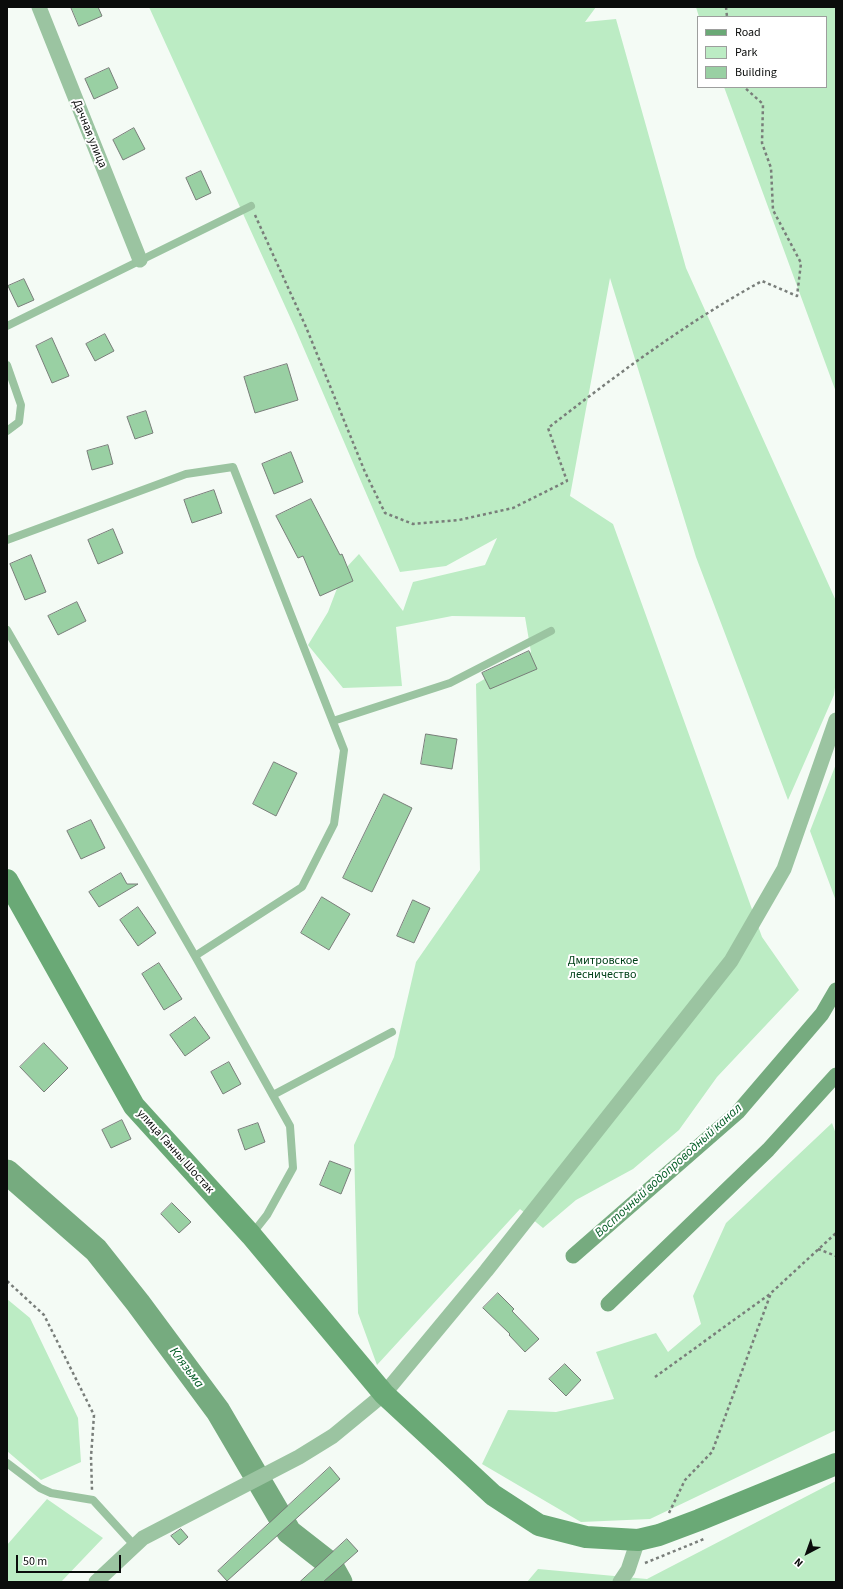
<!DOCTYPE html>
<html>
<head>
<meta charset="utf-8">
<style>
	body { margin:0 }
	#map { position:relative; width:843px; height:1589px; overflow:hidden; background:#f4fbf5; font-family:"Source Sans 3",sans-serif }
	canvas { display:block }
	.frame { position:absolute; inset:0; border:8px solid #0a0c0b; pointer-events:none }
	.legend { position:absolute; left:697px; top:16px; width:130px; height:72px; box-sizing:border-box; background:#fff; border:1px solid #9d9e9d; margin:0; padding:5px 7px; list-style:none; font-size:12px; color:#0a0c0b }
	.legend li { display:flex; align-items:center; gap:8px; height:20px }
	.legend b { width:20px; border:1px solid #9d9e9d }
	.north { position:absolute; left:787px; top:1533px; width:40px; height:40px; -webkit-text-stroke:3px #fff; paint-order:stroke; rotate:221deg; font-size:11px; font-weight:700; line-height:16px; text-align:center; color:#0a0c0b }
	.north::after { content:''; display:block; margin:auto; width:14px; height:18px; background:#0a0c0b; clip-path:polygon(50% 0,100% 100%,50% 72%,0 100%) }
	.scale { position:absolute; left:16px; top:1555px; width:105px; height:18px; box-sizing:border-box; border:2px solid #0a0c0b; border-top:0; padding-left:5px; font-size:12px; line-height:14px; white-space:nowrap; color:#0a0c0b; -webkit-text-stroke:3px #fff; paint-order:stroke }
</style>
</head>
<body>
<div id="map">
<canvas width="843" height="1589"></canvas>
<div class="frame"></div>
<ul class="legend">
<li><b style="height:5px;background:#6aa976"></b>Road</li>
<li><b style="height:11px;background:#bcecc4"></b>Park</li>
<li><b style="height:11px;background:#99d0a3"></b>Building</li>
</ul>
<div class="north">N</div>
<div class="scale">50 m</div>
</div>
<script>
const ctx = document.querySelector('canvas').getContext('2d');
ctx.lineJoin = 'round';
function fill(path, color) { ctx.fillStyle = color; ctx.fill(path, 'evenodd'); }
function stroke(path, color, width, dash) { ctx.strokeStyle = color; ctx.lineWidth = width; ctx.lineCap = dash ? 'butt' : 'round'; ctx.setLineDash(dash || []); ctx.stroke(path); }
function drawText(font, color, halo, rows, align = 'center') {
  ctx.font = font + ' "Source Sans 3",sans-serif'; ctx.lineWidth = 4; ctx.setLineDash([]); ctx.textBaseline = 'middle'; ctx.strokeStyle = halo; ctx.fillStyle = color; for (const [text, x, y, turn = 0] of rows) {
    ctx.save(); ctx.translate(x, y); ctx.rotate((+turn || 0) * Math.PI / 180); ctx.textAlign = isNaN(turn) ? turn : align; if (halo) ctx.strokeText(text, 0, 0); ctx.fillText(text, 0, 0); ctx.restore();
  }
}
fill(new Path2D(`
	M149 7H596L585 22 616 19 686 268 836 601V680L834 695 788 800 696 557 610 278 570 496 613 524 762 937 799 990 717 1077 679 1130 633 1169 576 1200 543 1228 520 1209 377 1365 358 1313 354 1145 394 1057 416 962 480 870 476 684 531 652 525 617 452 616 396 627 402 686 343 688 308 645 328 612 344 570 359 554 403 611 413 582 485 565 497 538 446 566 400 572 295 328Z
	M696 7H836V392L724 87H826V17H699Z
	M836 764V901L810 831Z
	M832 1123 836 1134V1430L650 1519 581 1522 482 1464 508 1410 556 1412 614 1399 596 1352 656 1333 668 1352 701 1324 693 1296 726 1223Z
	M7 1299 30 1318 78 1418 81 1462 41 1480 7 1451Z
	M836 1481V1582H527L538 1569 647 1579Z
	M47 1499 103 1538 61 1582H7V1545Z`), '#bcecc4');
stroke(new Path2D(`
	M573 1256 738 1112 822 1014 836 990
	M608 1304 768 1150 836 1075`), '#76ab7f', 15);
stroke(new Path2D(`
	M7 1172 96 1250 138 1303 218 1411 289 1532 330 1564 340 1582`), '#76ab7f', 25);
const building = new Path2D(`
	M71 7H98L102 16 79 26Z
	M109 68 118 88 94 99 85 79Z
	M134 128 145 149 123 160 113 140Z
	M201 171 211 193 196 200 186 178Z
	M24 279 34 300 18 307 8 286Z
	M105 334 114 351 95 361 86 344Z
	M52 338 69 376 52 383 36 346Z
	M287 364 298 400 255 413 244 377Z
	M146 411 153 433 135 439 127 417Z
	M108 445 113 464 92 470 87 451Z
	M291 452 303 482 274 494 262 464Z
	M214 490 222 513 192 523 184 500Z
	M311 499 340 555 342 554 353 581 320 596 303 556 298 558 276 516Z
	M113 529 123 553 98 564 88 540Z
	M31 555 46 592 25 600 10 564Z
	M77 602 86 621 58 635 48 616Z
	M529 651 537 669 490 689 482 673Z
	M426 734 457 739 452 769 421 764Z
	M274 762 297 773 276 816 253 804Z
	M384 794 412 808 372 892 343 878Z
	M91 820 105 848 81 859 67 831Z
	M121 873 127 884H138L99 907 89 892Z
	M322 897 350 914 329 950 301 933Z
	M413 900 430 908 414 943 397 936Z
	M138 907 156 933 138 946 120 920Z
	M159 963 182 999 164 1010 142 974Z
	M195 1017 210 1038 185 1056 170 1035Z
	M44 1043 68 1068 44 1092 20 1067Z
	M229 1062 241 1084 223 1094 211 1072Z
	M122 1120 131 1139 111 1148 102 1130Z
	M258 1123 265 1142 245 1150 238 1130Z
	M330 1161 351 1169 341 1194 320 1185Z
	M172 1203 191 1222 179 1233 161 1214Z
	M498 1293 514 1309 512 1311 539 1339 525 1352 509 1335 510 1334 483 1308Z
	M565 1364 581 1380 566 1396 549 1379Z
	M330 1467 340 1479 227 1581 218 1571Z
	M181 1529 188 1537 179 1545 171 1536Z
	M347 1539 358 1551 323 1582H300Z`);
fill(building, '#99d0a3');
stroke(building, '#787e79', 1);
stroke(new Path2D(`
	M726 7 727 17
	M255 215 306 327 365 472 385 513 413 524 459 520 513 508 567 481 548 428C615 376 687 322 762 281L797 296 801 263 773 210 771 168 762 143 763 104 744 87
	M818 1249 836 1256
	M7 1281 44 1315 94 1415 91 1457 92 1490
	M655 1377 770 1294
	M669 1513 685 1480 712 1452 771 1293 836 1233
	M645 1563 704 1539`), '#797e7a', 2.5, [3, 3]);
stroke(new Path2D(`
	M7 326 251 206
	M7 365 21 405 19 422 7 431
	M7 540 186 474 233 467 344 750 334 824 302 887 195 956
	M7 630 195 956 290 1126 293 1168 267 1215 252 1234
	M333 721 450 683 551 631
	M273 1095 392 1032
	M7 1463 40 1488 51 1493 93 1500 134 1545`), '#9bc4a1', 8);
stroke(new Path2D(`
	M39 7 140 260
	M96 1582 143 1538 299 1457 333 1436 384 1394 486 1271 731 961 784 869 836 720
	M620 1582 628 1570 638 1540`), '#9bc4a1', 15);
stroke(new Path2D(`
	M7 880 134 1106 251 1235 384 1394 493 1495 539 1525 586 1537 638 1540 659 1535 699 1520 836 1464`), '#6aa976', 22);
drawText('12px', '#0a0c0b', '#fff', [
	["Дачная улица",89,134,68],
	["улица Ганны Шостак",175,1152,48]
]);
drawText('12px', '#004118', '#fff', [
	["Дмитровское",603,961],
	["лесничество",603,975]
]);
drawText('italic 13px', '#035c25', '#fff', [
	["Восточный водопроводный канал",669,1171,-42],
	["Клязьма",186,1368,53]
]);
</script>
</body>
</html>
